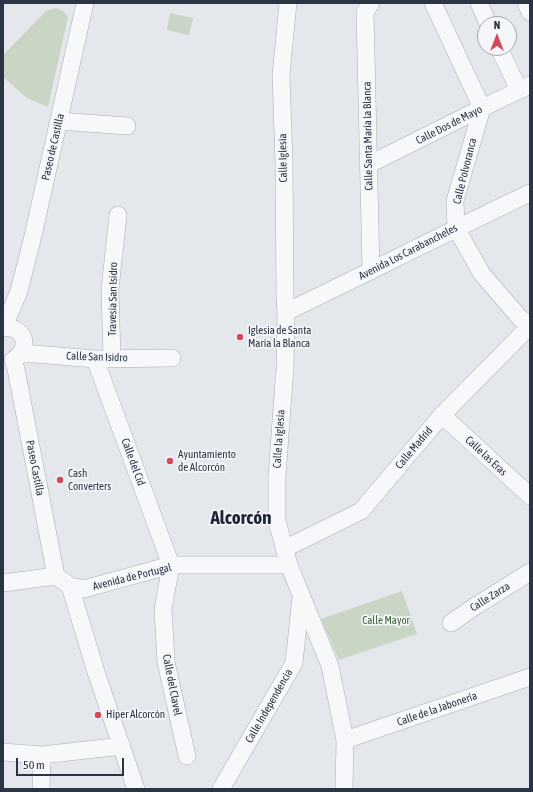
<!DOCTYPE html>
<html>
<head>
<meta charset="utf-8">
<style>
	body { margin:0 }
	#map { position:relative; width:533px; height:792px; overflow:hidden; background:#e4e7ec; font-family:"Asap Condensed",sans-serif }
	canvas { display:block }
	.frame { position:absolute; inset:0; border:4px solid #2b3445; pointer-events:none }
	.north { position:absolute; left:477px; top:16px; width:40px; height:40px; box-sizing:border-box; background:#f4f6f9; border:1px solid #a4a8b1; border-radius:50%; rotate:0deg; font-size:11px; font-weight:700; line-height:16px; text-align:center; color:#2b3445 }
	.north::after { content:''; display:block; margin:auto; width:14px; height:18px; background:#d1495b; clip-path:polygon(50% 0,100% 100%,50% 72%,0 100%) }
	.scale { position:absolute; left:16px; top:758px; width:108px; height:18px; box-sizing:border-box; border:2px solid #2b3445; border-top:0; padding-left:5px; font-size:12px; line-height:14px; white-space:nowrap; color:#2b3445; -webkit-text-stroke:3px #f4f6f9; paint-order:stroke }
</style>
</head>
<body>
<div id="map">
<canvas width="533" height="792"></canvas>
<div class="frame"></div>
<div class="north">N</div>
<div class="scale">50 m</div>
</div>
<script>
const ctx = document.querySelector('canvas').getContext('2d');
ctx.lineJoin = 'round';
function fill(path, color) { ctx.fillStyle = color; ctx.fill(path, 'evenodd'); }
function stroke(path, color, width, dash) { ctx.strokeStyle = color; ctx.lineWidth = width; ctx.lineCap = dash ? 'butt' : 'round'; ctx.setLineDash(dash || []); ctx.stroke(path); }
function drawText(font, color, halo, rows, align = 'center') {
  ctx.font = font + ' "Asap Condensed",sans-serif'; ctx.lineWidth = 3.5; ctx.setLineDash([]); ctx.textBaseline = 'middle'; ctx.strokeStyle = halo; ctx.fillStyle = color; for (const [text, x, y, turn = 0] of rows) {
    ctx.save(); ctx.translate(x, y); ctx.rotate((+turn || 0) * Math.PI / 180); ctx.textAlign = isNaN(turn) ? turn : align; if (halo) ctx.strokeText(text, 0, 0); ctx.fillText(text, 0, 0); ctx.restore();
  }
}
fill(new Path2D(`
	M56 8 63 11 68 17 48 107 27 98 3 77V55L46 11Z
	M170 13 193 18 189 35 167 30Z
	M402 591 417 634 339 660 321 619Z`), '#c9d6c5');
const minor = new Path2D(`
	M288 3 281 75 284 163 285 298 286 312 285 371 284 380 277 476V521L289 565 330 666 345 740 344 789
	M433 3 482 108 455 201 456 228 482 274 520 318 530 326
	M479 3 488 24
	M526 3 530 12
	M499 48 519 90
	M59 121 127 126
	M368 165 482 108 530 85
	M371 271 365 12 371 3
	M286 312C367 273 448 232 530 193
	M4 327 19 291 32 240 85 3
	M3 328C25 325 32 349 13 360
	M21 354H36L95 359 172 358
	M95 359 171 565
	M112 359 110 289 118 215
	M13 360 16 369 56 576
	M442 415 530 496
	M284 549 361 511 442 415 530 326
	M171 565 163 609 166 662 187 756
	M3 583 56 576 70 586 84 589 171 565H289
	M70 586 96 672 136 789
	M451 623 474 607 530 572
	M345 740 530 677
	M3 752 42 755 122 746
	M41 789 42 755
	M221 789 294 663 301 597`);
stroke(minor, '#a9aeb7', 18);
stroke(minor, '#f7f8fa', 17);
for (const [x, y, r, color] of [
	[240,337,4,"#d1495b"],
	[170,461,4,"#d1495b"],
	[60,480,4,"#d1495b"],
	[98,715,4,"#d1495b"]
]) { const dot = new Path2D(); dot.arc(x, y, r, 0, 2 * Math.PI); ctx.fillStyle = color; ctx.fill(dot); stroke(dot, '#f4f6f9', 1.5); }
drawText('11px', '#2b3445', '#f4f6f9', [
	["Calle Dos de Mayo",449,125,-27],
	["Calle Santa María la Blanca",368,136,-91],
	["Paseo de Castilla",53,147,-77],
	["Calle Iglesia",283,158,-91],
	["Calle Polvoranca",465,171,-76],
	["Avenida Los Carabancheles",408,252,-27],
	["Travesía San Isidro",113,299,-89],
	["Calle San Isidro",97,357,2],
	["Calle la Iglesia",279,439,-86],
	["Calle Madrid",414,448,-50],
	["Calle las Eras",486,456,43],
	["Calle del Cid",133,462,70],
	["Paseo Castilla",35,468,79],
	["Avenida de Portugal",132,577,-14],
	["Calle Zarza",490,597,-32],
	["Calle del Clavel",172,685,79],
	["Calle Independencia",269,706,-60],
	["Calle de la Jabonería",437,709,-19]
]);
drawText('11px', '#2b3445', '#f4f6f9', [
	["Iglesia de Santa",248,331],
	["María la Blanca",248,344],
	["Ayuntamiento",178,455],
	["de Alcorcón",178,468],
	["Cash",68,474],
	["Converters",68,487],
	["Hiper Alcorcón",106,715]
], 'left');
drawText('11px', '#3f6138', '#f4f6f9', [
	["Calle Mayor",386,621]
]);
drawText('bold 19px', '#1d2536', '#f4f6f9', [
	["Alcorcón",241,518]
]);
</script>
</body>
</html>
